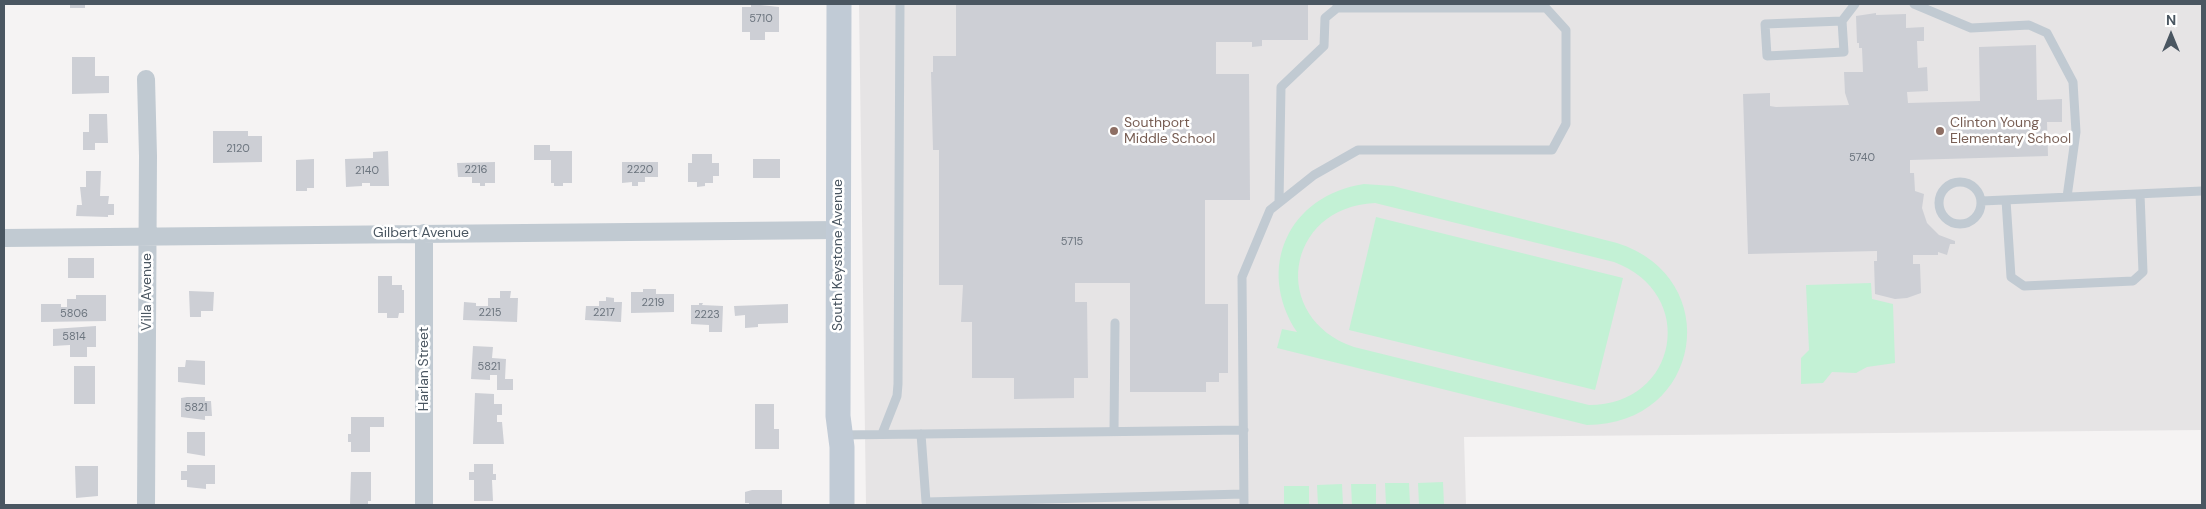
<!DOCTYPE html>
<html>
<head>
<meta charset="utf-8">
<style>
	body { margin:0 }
	#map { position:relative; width:2206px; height:509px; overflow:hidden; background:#f5f3f3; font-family:"DM Sans",sans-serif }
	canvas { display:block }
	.frame { position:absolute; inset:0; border:5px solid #4a5661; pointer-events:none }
	.north { position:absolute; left:2146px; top:10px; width:50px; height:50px; -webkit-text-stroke:4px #fff; paint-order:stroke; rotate:0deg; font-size:14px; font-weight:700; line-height:20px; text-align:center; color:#4a5661 }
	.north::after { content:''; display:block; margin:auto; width:18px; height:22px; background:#4a5661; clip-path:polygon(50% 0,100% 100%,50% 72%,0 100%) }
</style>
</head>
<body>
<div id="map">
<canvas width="2206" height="509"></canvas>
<div class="frame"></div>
<div class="north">N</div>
</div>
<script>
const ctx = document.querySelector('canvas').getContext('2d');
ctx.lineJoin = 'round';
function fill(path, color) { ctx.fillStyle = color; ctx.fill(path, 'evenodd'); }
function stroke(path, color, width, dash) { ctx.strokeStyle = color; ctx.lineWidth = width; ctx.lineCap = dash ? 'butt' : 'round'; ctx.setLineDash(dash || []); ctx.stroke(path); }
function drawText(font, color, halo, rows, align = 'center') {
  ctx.font = font + ' "DM Sans",sans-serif'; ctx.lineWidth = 5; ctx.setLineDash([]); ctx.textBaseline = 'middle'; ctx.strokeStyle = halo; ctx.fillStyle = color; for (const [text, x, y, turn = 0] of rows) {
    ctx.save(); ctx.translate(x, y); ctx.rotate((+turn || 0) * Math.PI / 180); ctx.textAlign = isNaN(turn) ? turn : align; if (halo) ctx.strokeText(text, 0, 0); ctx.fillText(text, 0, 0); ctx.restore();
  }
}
fill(new Path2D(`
	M859 4H2202V430L1464 437 1466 505H866Z`), '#e6e4e5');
fill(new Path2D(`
	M1364 184 1393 186 1617 243C1726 278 1702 425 1587 425L1277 348 1282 329 1297 332C1255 268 1289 195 1364 184ZM1375 203 1614 262C1698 293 1679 405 1589 405L1354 347C1269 318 1285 207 1375 203Z
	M1376 217 1623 278 1595 390 1349 330Z
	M1871 283 1872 299 1893 304 1895 363 1867 367 1856 373 1832 372 1823 383 1801 384V358L1809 350 1806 285Z
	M1443 482 1444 505H1419L1418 483Z
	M1385 483H1409L1410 505H1386Z
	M1342 484 1343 505H1318L1317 485Z
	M1351 484H1376V505H1352Z
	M1284 486H1309V505H1284Z`), '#c3f1d5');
fill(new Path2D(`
	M70 4H85V8H70Z
	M751 4 779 7V32H765V40H750V32H742V7H751Z
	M956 4H1308V40H1262V46L1252 47V42H1216V74H1249L1250 200H1205V304H1228V373H1219V382H1206V392H1130V283H1075V302H1087L1088 378H1074V398L1014 399V378H972V322H961L963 285H939V150H933L931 72H933V56H956Z
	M1876 13V15L1906 14V28L1924 27V41H1917L1918 68 1927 67 1928 91 1907 92 1908 103 1980 101 1979 47 2036 45 2037 100 2062 99V122H2047L2048 156 1910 160V173H1914L1915 191 1924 194 1922 208 1927 223 1939 235 1955 241V244H1950L1947 255 1938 252V255H1913V264H1920L1921 293 1907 298 1895 299 1875 294 1874 261H1877V251L1748 254 1743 94 1770 93V106L1776 107 1849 105 1845 93 1844 72H1863L1862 48H1859V43H1857L1856 16Z
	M72 57H95V76H109V93L72 94Z
	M89 114H107L108 143H95V150H83V132H89Z
	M213 131H248V136H262V162L213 163Z
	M534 145H550V151H572V183H563V186H554V183H551V160H534Z
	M388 151 389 186H370V183H362V186L346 187 345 159 373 158V152Z
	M692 154H712V163H719V176H713V183H705V186L697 187V182H688V163H692Z
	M314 159V188H307V191H296V160Z
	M753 159H780V178H753Z
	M495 162V183H485V186H480V183H472V177H458L457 163Z
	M622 162H658V177H645V182H638V186H632V182L622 183Z
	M86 171H101L100 196H109L108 204H114V215H108V217L76 216 77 205H82L80 187H86Z
	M68 258H94V278H68Z
	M378 276H392V285H402V290H404V313H399L398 318H387V313H378Z
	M643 289H656V294H674V312L631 313V292H643Z
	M189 291 214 292 213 311H201V317H190Z
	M500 291H511L510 298H518L517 322 463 320 464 302 476 303V306H488V298H500Z
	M76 295H106V321L41 322V304H61V307H67V299H76Z
	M606 297 614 298V302H622L621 322 585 320 586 306H599V301H606Z
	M699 303H703L702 305 723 306 722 332H709V325L691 324V305H699Z
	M788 304V323L758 324V327L745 328V315L735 316 734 306Z
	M96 326V347H87V357H70V345L53 346V329Z
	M473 346 493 347 492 358 506 359 505 379H513V390H497V375H490V380L471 379Z
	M186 360 205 361V385L178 382V367H185Z
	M74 366H95V404H74Z
	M475 393 494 394V404H502V415H497V422H502L504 444H473Z
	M187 397H205V401H211L212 416H205V420L181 417V398Z
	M755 404H774V429H779V449H755Z
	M351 417H384V427H370V452H351V442H348V434H351Z
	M187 432H205V456L187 453Z
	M474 464H493V474H496V480H492L493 501H474V480H469V472H474Z
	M187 465H215V484H206V489L187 487V480H181V471H187Z
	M75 466H98V496L76 498Z
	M351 472H371V501H368V505H350Z
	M752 490H782V505H749V503H745V492Z`), '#cdcfd5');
stroke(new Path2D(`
	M1914 4 1971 28 2029 25 2047 33 2073 82 2076 132 2067 197
	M1842 21 1765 24 1767 56 1844 52 1842 21 1855 4
	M1939 203a21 21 0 1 1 42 0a21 21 0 1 1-42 0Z
	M2006 200 2011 277 2024 286 2133 281 2143 272 2140 194
	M1982 201 2202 191
	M1279 202 1281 87 1324 46 1325 18 1337 8
	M1114 431 1115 323
	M882 434 897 396 898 384 900 4
	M921 434 926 502 1244 494
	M841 435 1244 430
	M1244 505 1242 277 1270 210 1314 175 1358 150H1552L1566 124V30L1546 8H1337V4`), '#c1cad2', 9);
stroke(new Path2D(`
	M146 79 148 156 146 505
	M4 238 838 230
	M424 505V233`), '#c1cad2', 18);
stroke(new Path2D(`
	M839 4 838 416 842 447V505`), '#c1cbd6', 25);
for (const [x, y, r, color] of [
	[1114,131,5,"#8d6e63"],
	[1940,131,5,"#8d6e63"]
]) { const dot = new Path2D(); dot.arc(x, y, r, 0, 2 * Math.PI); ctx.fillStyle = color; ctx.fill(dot); stroke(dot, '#fff', 2); }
drawText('11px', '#6b747e', null, [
	["5710",761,19],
	["2120",238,149],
	["5740",1862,158],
	["2216",476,170],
	["2220",640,170],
	["2140",367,171],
	["5715",1072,242],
	["2219",653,303],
	["2215",490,313],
	["2217",604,313],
	["5806",74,314],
	["2223",707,315],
	["5814",74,337],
	["5821",489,367],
	["5821",196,408]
]);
drawText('14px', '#785e54', '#fff', [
	["Southport",1124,123],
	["Middle School",1124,139],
	["Clinton Young",1950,123],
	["Elementary School",1950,139]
], 'left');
drawText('14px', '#4a5661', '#fff', [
	["Gilbert Avenue",421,233],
	["South Keystone Avenue",838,255,-90],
	["Villa Avenue",147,292,-90],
	["Harlan Street",424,369,-90]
]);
</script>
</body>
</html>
